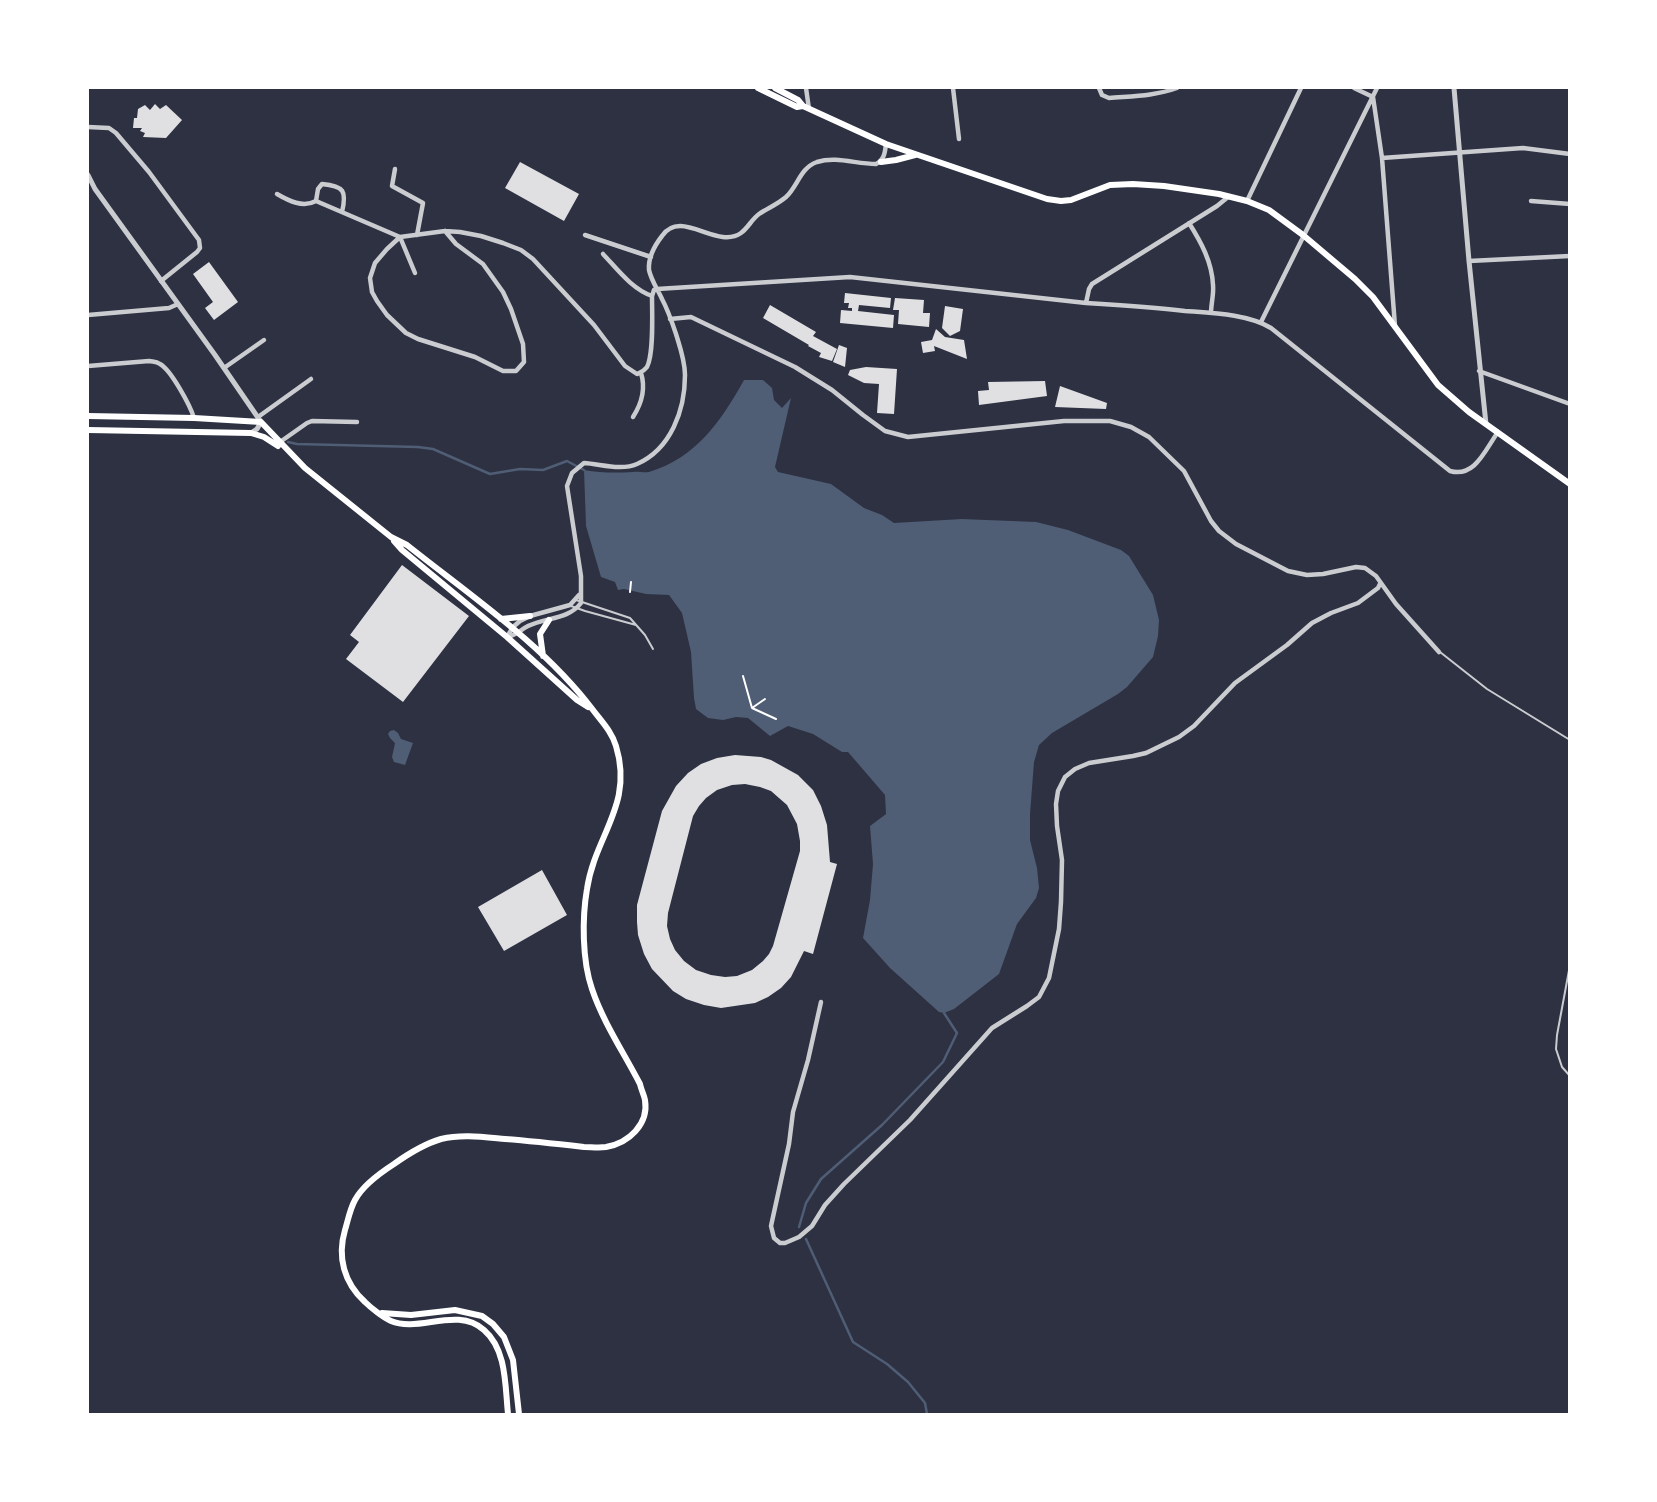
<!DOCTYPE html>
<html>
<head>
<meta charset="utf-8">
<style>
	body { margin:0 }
	#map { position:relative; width:1657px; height:1502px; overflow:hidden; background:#2d3142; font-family:"Alegreya Sans",sans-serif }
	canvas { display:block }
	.frame { position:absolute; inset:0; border:89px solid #fff; pointer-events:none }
</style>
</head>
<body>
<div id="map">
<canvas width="1657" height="1502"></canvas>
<div class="frame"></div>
</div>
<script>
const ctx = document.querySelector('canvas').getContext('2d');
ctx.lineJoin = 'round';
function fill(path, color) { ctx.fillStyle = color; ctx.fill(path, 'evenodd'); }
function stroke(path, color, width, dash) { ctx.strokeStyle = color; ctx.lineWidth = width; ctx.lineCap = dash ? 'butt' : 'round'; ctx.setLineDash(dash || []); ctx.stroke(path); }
fill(new Path2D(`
	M744 380H763L772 388 774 400 782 408 791 398 775 467 778 472 831 484 864 508 882 515 894 523 962 519 1036 522 1068 530 1121 550 1129 556 1153 595 1159 620 1158 636 1153 657 1127 687 1118 694 1052 733 1039 745 1034 762 1030 814V840L1037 868 1039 888 1036 898 1017 924 999 974 954 1009 944 1013 939 1012 890 968 863 938 870 900 873 864 870 826 886 814 885 795 848 752H842L813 734 788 726 770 736 748 718 736 717 723 720 708 718 696 709 694 698 691 652 682 613 669 595 646 594 624 589 618 590 615 582 601 577 586 526 584 470C601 473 616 473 633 472 638 471 643 473 649 472 696 458 721 421 744 380Z
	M394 730 398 733 401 739 413 743 405 765 394 762 392 757 395 743 390 738 388 734 390 731Z`), '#4f5d75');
stroke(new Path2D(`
	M288 442 297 444 418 447 433 449 490 474 520 469 543 470 567 461 584 470
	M799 1227 806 1203 821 1179 882 1125 943 1062 957 1033 944 1013
	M806 1239 853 1342 887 1364 908 1382 925 1403 927 1414`), '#4f5d75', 2.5);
fill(new Path2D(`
	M155 104 160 109 166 105 182 120 166 138 143 137 145 133 140 131 142 128H133L134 118H137L138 109 145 105 150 110Z
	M520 162 579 194 564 221 505 188Z
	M209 262 238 302 214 320 205 308 213 302 193 274Z
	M845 293 891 298 890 308 859 305 858 311 894 315 893 328 840 323 841 310 852 311V308H848L849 303H844Z
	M895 298 924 300 923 313H930L929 327 898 324 899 310H893Z
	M770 305 816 332 813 336 837 349 832 361 819 357 821 353 808 346 809 345 763 318Z
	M945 306 963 309 960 331 950 336 942 328Z
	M936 329 945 337 964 340 967 359 934 346 935 351 923 353 921 342 932 340Z
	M839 345 847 348 845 367 833 362Z
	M866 367 897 369 894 414 877 413 879 384 864 383 848 375 850 370Z
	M1045 381 1047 396 979 405 978 391 989 390 988 382Z
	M1060 386 1107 403 1106 409 1055 407Z
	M402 565 469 616 403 702 346 659 359 642 350 635Z
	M735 755 761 757 771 760 798 775 813 790 821 806 827 825 830 862 837 864 813 954 804 951 791 977 781 988 768 997 755 1003 721 1008 704 1005 686 999 673 991 652 969 644 954 638 935 637 922V905L662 811 676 786 688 773 701 764 717 758ZM745 784 760 787 771 791 787 805 797 824 800 841V851L773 946 769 954 763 961 752 970 737 976 725 977 711 975 696 970 684 961 675 950 670 939 667 926 668 913 693 816 699 806 706 798 717 790 732 785Z
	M542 870 567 915 504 951 478 907Z`), '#e0e0e3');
stroke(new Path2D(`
	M630 592 631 582
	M743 676 752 708
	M752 708 776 719
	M752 708 765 699`), '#fff', 2);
stroke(new Path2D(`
	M576 600 630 618 645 635 653 649
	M571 606 585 611 636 625
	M1440 652 1487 689 1570 740
	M1570 965 1557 1035 1556 1049 1562 1067 1570 1076`), '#caccd0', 2);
stroke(new Path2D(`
	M806 88 809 109
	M953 88 959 139
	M1099 88 1102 95 1109 98C1132 96 1155 96 1177 88
	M1354 88 1373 97 1382 158 1395 326
	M88 127 109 128 116 133 149 172 199 240 200 248 197 252 161 281
	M1382 158 1523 148 1570 154
	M395 169 392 186 423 203 417 235
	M277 194C289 201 303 208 316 201L400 237 415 273
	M316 201 318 189 322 184C344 186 347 191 342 212
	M1247 201 1301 88
	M1531 201 1570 204
	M1189 223C1201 242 1212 262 1213 285 1214 294 1211 304 1211 313
	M445 231 456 244 483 264 503 292 511 309 523 344 524 362 516 371H503L475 357 418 339 406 333 387 315 377 301 372 292 370 278 375 263 387 249 400 237 445 231 460 232 481 236 503 243 521 250 533 259 594 325 625 366 637 374C641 372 644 371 647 367 654 354 652 312 652 296L654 290 657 289
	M585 235 651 257
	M603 254C618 270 632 289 652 296
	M1469 261 1570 256
	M657 289 850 277 1086 303C1119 305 1152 307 1185 311 1212 313 1248 314 1271 328L1450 471C1475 478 1485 450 1498 432
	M1086 303 1089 289 1092 284 1217 206 1228 197
	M88 315 169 308 178 304
	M670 319 691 317 795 367 832 390 863 415 885 431 908 437 1064 421H1110L1131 427 1149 437 1184 471 1211 521 1219 531 1236 544 1288 571 1307 575 1323 574 1356 567 1365 568 1376 576 1396 604 1439 652
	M1261 322 1377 88
	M88 366 149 361C153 362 156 361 160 364 171 370 190 405 194 418
	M224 368 264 340
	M1479 371 1570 404
	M258 417 311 379
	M633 417C642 403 646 389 641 373
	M280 442 307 423 312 421 357 422
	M507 637C516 636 520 630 528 626 546 617 568 620 581 603V576L567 486 572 473 584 463C601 464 621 471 637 464 671 449 685 410 685 375 685 361 680 347 676 334 672 322 668 310 662 299 658 290 651 280 649 270 648 258 655 245 662 236 681 208 717 250 741 233 748 228 752 219 759 214 768 208 778 204 786 197 798 186 800 168 817 162 836 156 856 164 876 164 884 160 885 153 886 144
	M507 637 513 627 520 621 530 616 570 605 579 595
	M821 1002 808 1060 793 1112 789 1144 771 1226 774 1238 780 1243H785L799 1237 812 1226 825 1205 844 1184 910 1120 992 1028 1027 1006 1039 997 1049 978 1059 929 1061 902 1062 860 1057 826 1056 804 1058 791 1065 777 1075 769 1089 763 1133 756 1146 753 1179 737 1194 726 1235 683 1287 645 1312 623 1331 613 1358 603 1378 588 1380 584`), '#caccd0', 4.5);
stroke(new Path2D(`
	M1454 88 1469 261 1486 424
	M88 175 95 189 215 355 261 422 257 429 251 433`), '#caccd0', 5);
stroke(new Path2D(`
	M758 88 797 107 803 106 886 144 1047 199 1061 201 1071 200 1110 185 1133 184 1164 186 1219 194 1247 201 1269 210 1303 235 1355 279 1373 297 1438 385 1469 412 1570 484
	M775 88 798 100 803 106
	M881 162 896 160 915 155
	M88 416 194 418 261 422 305 468 391 537 407 545C471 596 543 644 593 710 602 722 612 732 616 746 634 805 595 835 587 889 582 918 582 960 592 989 603 1022 624 1053 640 1084 641 1089 644 1095 645 1100 649 1124 629 1143 606 1147 599 1148 591 1147 584 1147 558 1144 531 1141 505 1139 483 1137 462 1134 441 1139 424 1144 408 1154 394 1164 380 1173 363 1185 355 1200 350 1209 348 1220 345 1230 337 1257 344 1283 365 1302 371 1308 384 1318 391 1321 419 1333 457 1306 484 1330 507 1350 505 1386 508 1414
	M88 430 251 433 264 437 278 446
	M394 541 402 550 507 637 577 700 588 707
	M501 619 530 616
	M543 656 540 634 549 620
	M382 1313 411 1315 455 1310 482 1316 493 1324 504 1337 513 1360 519 1414`), '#fff', 6);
</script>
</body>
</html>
